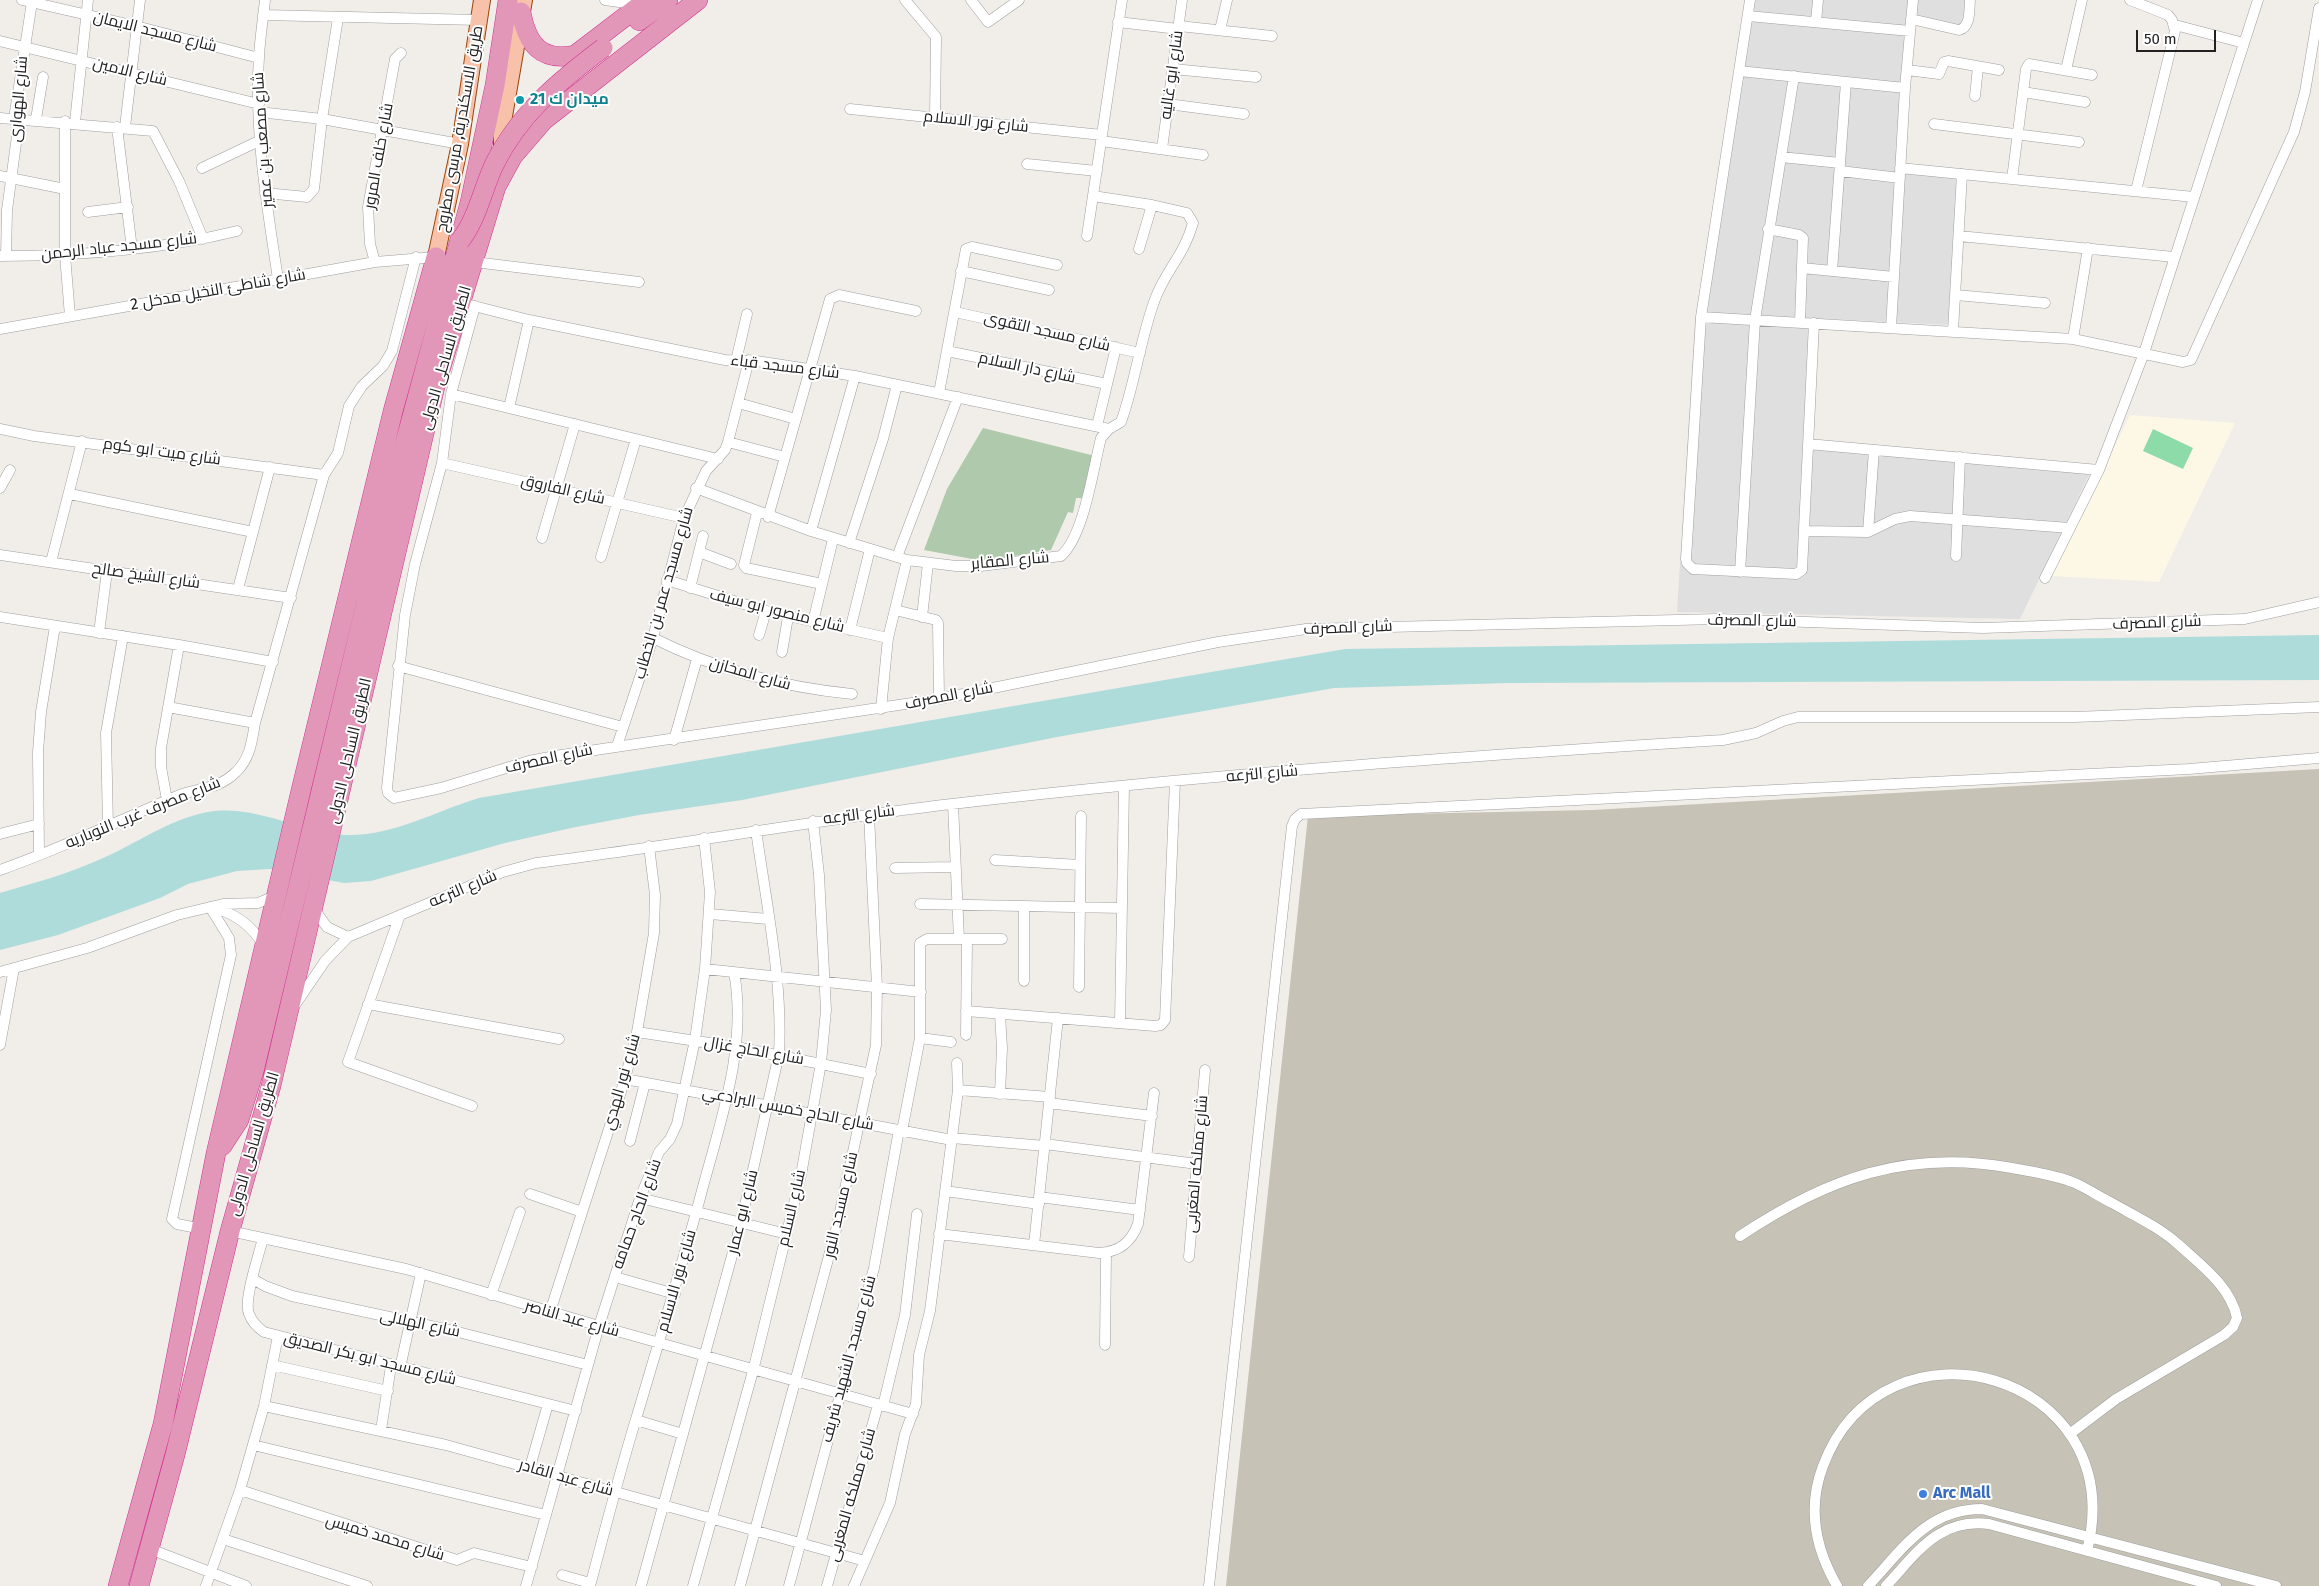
<!DOCTYPE html>
<html>
<head>
<meta charset="utf-8">
<style>
	body { margin:0 }
	#map { position:relative; width:2319px; height:1586px; overflow:hidden; background:#f1ede9; font-family:"Fira Sans",sans-serif }
	canvas { display:block }
	.scale { position:absolute; left:2136px; top:30px; width:80px; height:22px; box-sizing:border-box; border:2px solid #222; border-top:0; padding-left:6px; font-size:15px; line-height:18px; white-space:nowrap; color:#222; -webkit-text-stroke:4px #fff; paint-order:stroke }
</style>
</head>
<body>
<div id="map">
<canvas width="2319" height="1586"></canvas>
<div class="scale">50 m</div>
</div>
<script>
const ctx = document.querySelector('canvas').getContext('2d');
ctx.lineJoin = 'round';
function fill(path, color) { ctx.fillStyle = color; ctx.fill(path, 'evenodd'); }
function stroke(path, color, width, dash) { ctx.strokeStyle = color; ctx.lineWidth = width; ctx.lineCap = dash ? 'butt' : 'round'; ctx.setLineDash(dash || []); ctx.stroke(path); }
function drawText(font, color, halo, rows, align = 'center') {
  ctx.font = font + ' "Fira Sans",Cairo,sans-serif'; ctx.lineWidth = 4; ctx.setLineDash([]); ctx.textBaseline = 'middle'; ctx.strokeStyle = halo; ctx.fillStyle = color; for (const [text, x, y, turn = 0] of rows) {
    ctx.save(); ctx.translate(x, y); ctx.rotate((+turn || 0) * Math.PI / 180); ctx.textAlign = isNaN(turn) ? turn : align; if (halo) ctx.strokeText(text, 0, 0); ctx.fillText(text, 0, 0); ctx.restore();
  }
}
fill(new Path2D(`
	M1745 0H1972L1969 27 1915 22 1903 171 1959 177 1950 325 1810 318 1804 439 2094 465 2020 619 1677 612 1695 321Z`), '#e0dfdf');
fill(new Path2D(`
	M2130 415 2235 423 2159 582 2052 576Z`), '#fdf8e6');
fill(new Path2D(`
	M2319 769V1586H1226L1308 816 1593 810Z`), '#c6c2b5');
fill(new Path2D(`
	M983 428 1095 456 1083 498H1076L1073 513 1068 512 1051 550 983 561 924 550 947 489Z`), '#afc9ac');
fill(new Path2D(`
	M2153 429 2193 448 2183 469 2143 451Z`), '#8ddba9');
fill(new Path2D(`
	M2319 635V680L1508 683 1334 688 1057 737 742 800 639 815 571 828 505 843 371 881 344 883 270 869 237 871 188 884 160 898 58 935 0 950V893C34 883 68 874 101 859 136 844 169 819 208 812 255 804 299 832 345 835 391 837 436 811 479 798L1345 649Z`), '#addcdb');
const street = new Path2D(`
	M22 0 136 26 259 58
	M265 0C263 19 260 38 259 57 254 131 267 206 278 279
	M605 0 640 5
	M905 0 936 37 935 118
	M971 0 988 22 1019 0
	M1750 0 1701 317 1686 559 1687 563 1693 569 1796 574 1802 570 1814 323
	M2130 0 2168 15 2172 20 2175 31 2136 191
	M263 15 479 20
	M1748 16 1910 31
	M1911 19 1959 30C1971 27 1969 10 1970 0
	M1118 22 1178 29
	M1816 22 1818 0
	M2175 25 2244 43
	M1179 26 1272 36
	M1220 30 1227 0
	M0 41 259 104
	M1173 69 1256 77
	M1907 70 1939 74 1944 62 1948 61 1999 70
	M2066 70 2082 0
	M1739 71 1905 88
	M2023 92 2085 102
	M1975 96 1978 67
	M1168 104 1244 114
	M850 109 1102 135
	M259 112 322 119 460 144
	M0 118 153 131 179 181 203 239
	M36 119 43 77
	M65 121V255L70 316
	M75 122 88 0
	M1934 124 2079 142
	M117 127 132 249
	M125 127 140 0
	M1101 141 1203 155
	M1162 149 1182 0
	M1781 157 1840 163
	M1027 164 1097 171
	M202 168 261 140
	M1900 168 2194 197
	M1840 171 1900 178
	M0 176 65 189
	M2012 179 2026 69 2029 64 2092 75
	M265 193 307 197 314 189 322 119 338 18
	M88 212 128 207
	M1768 229 1799 235 1803 238 1800 322
	M1087 236 1122 0
	M1959 236 2174 257
	M1139 249 1152 205
	M0 256C79 256 160 250 237 231
	M6 256 7 210 19 121 15 112 32 2
	M375 262 370 244 368 207 395 59 401 53
	M474 262 639 282
	M1802 268 1894 277
	M961 271 1049 290
	M1832 271 1846 82
	M1956 295 2045 303
	M470 305 529 320 725 360 756 361 855 376 1109 429
	M475 306 451 394 442 463 415 564 405 615 387 788 388 793 394 798 441 788 529 761 555 756 939 699 1218 642 1306 629 1718 619 1983 628 2245 619 2319 602
	M955 312 1140 353
	M1701 317 2073 339 2183 362 2191 360 2294 132 2305 92 2319 8
	M1891 328 1905 88 1913 0
	M0 329 375 262 436 257
	M1953 331 1962 174
	M2073 339 2088 248
	M947 351 1107 384
	M736 361 747 314
	M939 393 966 249 972 247 1057 265
	M451 394 718 459
	M738 403 796 419
	M509 408 529 320
	M1097 426 1116 347
	M0 429 34 436 324 475
	M728 442 785 457
	M1808 444 2099 470
	M442 463 684 518
	M0 488 10 470
	M696 488 811 531 907 560 956 566H981L1061 556C1084 536 1093 469 1101 438L1109 429 1121 422C1135 383 1140 341 1154 302 1164 272 1184 256 1193 223L1187 213 1152 205 1093 196
	M70 494 253 532
	M757 513 744 565 746 568 822 584
	M768 517 830 299 839 295 916 311
	M811 531 855 376
	M1804 531 1868 532 1895 519 1910 516 2070 528
	M1868 532 1874 450
	M542 538 575 424
	M849 543 883 439 897 385
	M699 552 731 564
	M0 555 291 598
	M1956 556 1960 457
	M601 557 636 439
	M897 557 958 397
	M51 562 82 441
	M1740 572 1755 320 1794 76
	M2045 578 2099 470 2144 353 2258 0
	M667 580 766 611 888 638
	M690 588 703 536
	M238 589 270 467
	M895 610 936 620 938 623 939 699
	M0 617 179 645 273 662
	M922 617 928 563
	M813 622 833 539
	M850 630 870 549
	M99 633 107 571
	M759 635 766 611
	M653 638C717 670 781 687 852 694
	M782 652 788 617
	M398 666 623 727
	M168 707 255 723
	M881 709 888 638 907 560
	M674 740 697 659
	M617 746 653 638 684 518 706 471 725 450 728 442 749 360
	M167 800 161 767V748L179 645
	M953 804 959 939
	M108 827 106 733 123 636
	M0 834 39 824
	M39 855 38 752 41 712 55 626
	M995 860 1080 865
	M895 868 955 867
	M0 870C60 849 118 821 177 796 199 787 218 790 236 772 250 759 252 741 255 723L324 475 338 453 349 406 362 386 383 366 392 351 416 257
	M920 904 1122 908
	M213 908C236 913 252 926 264 946
	M314 909 327 927 348 937
	M710 914 768 919
	M400 915 348 1062 472 1106
	M705 969 921 992
	M0 972 87 948 177 915 223 904 258 903 277 895
	M1024 981V906
	M1079 987 1081 816
	M368 1004 559 1039
	M293 1008 325 961 348 937 503 872 536 863C675 846 813 820 952 804 1208 774 1466 756 1723 740L1756 733 1783 721 1798 717H2075L2319 707
	M966 1011 1155 1026 1161 1025 1165 1020 1175 781
	M1000 1014 1002 1048 1000 1094
	M1120 1023 1124 786
	M637 1032 736 1047 871 1074
	M966 1035 967 939
	M920 1038 951 1042
	M0 1045 14 968
	M625 1079 952 1140
	M958 1090 1050 1097
	M1049 1103 1152 1116
	M902 1131 920 1038V943L927 939H1002
	M952 1138 1045 1146
	M630 1141 645 1083
	M1045 1144 1197 1164
	M945 1191 1039 1204
	M530 1194 582 1212
	M1039 1197 1140 1210
	M640 1198 787 1234
	M202 1229 177 1224 172 1219 231 955 229 938 210 907
	M230 1231 406 1269 599 1326 913 1414
	M939 1234 1099 1253C1119 1252 1131 1243 1138 1224L1154 1093
	M1740 1236C1827 1178 1907 1149 2012 1168 2033 1172 2056 1175 2075 1183 2088 1189 2100 1197 2112 1203 2135 1216 2159 1227 2179 1245 2201 1265 2231 1287 2237 1318L2233 1327 2224 1335 2116 1399 2071 1433
	M263 1238C259 1255 243 1300 249 1314 252 1322 257 1327 264 1332L576 1411
	M1034 1245 1058 1018
	M1189 1257 1205 1070
	M615 1277 675 1294
	M253 1279 265 1286 292 1296 454 1331 588 1365
	M491 1295 520 1212
	M550 1312 625 1079 637 1032 654 933 655 895 649 846
	M1105 1345 1106 1253
	M272 1365 388 1391
	M400 1368 421 1273
	M264 1406 446 1445 865 1561
	M883 1406 905 1315 917 1214
	M636 1420 683 1434
	M381 1430 391 1366
	M253 1445 546 1515
	M530 1467 548 1404
	M240 1490 457 1560 474 1553 532 1567
	M223 1539 367 1586
	M150 1549 246 1586
	M562 1575 590 1583
	M206 1586 240 1490 264 1406 278 1336
	M526 1586 599 1326 640 1198 659 1152 670 1139 677 1124 695 1040 705 969 710 892 704 838
	M590 1586C605 1530 619 1474 636 1419 658 1345 680 1272 700 1198 719 1125 748 1048 734 972
	M641 1586 741 1223 779 1054C783 980 766 903 756 830
	M693 1586 753 1371 801 1175 821 1063 826 1010 819 875 813 821
	M740 1586 837 1226 876 1045 877 987 869 814
	M789 1586 874 1268 899 1130
	M827 1586 878 1405
	M854 1586 890 1503 905 1434 916 1404 919 1355 930 1311 958 1090 957 1063
	M1209 1586 1292 826 1295 819 1301 814 2189 769 2319 758
	M1837 1586C1815 1548 1807 1508 1823 1466 1884 1304 2132 1372 2087 1551
	M1868 1586C1903 1549 1927 1509 1982 1509L2276 1586
	M1886 1586C1917 1553 1938 1518 1989 1524L2216 1586`);
const primary = new Path2D(`
	M502 155V128L524 0
	M436 257 460 144 482 0`);
const highway = new Path2D(`
	M521 12C527 44 541 62 575 55L647 0
	M639 21 668 0
	M222 1146 239 1120 254 1071 400 461 470 202 495 85 508 0
	M118 1586 163 1424 216 1153 301 790 393 411 436 257
	M139 1586 175 1455 230 1231 271 1086 435 387 496 187 513 156 544 120 698 0`);
stroke(street, '#9f9f9f', 11);
stroke(primary, '#964409', 18);
stroke(highway, '#d23492', 20);
stroke(street, '#fff', 10);
stroke(primary, '#f7c2a9', 16);
stroke(highway, '#e397b8', 19);
const highwayBridge = new Path2D(`
	M460 241C478 217 482 191 494 165 519 114 559 81 603 48`);
stroke(highwayBridge, '#d23492', 20, []);
stroke(highwayBridge, '#e397b8', 19);
for (const [x, y, r, color] of [
	[520,100,5,"#0f9aa8"],
	[1923,1494,5,"#3f7fe0"]
]) { const dot = new Path2D(); dot.arc(x, y, r, 0, 2 * Math.PI); ctx.fillStyle = color; ctx.fill(dot); stroke(dot, '#fff', 2); }
drawText('16px', '#222', '#fff', [
	["شارع مسجد الايمان",155,32,14],
	["شارع الامين",130,72,14],
	["شارع ابو غاليه",1172,75,-82],
	["شارع الهوارى",19,99,-85],
	["شارع نور الاسلام",976,122,6],
	["طريق الاسكندرية, مرسى مطروح",460,129,-80],
	["شارع مصعب بن عمير",263,140,-94],
	["شارع خلف المرور",379,156,-80],
	["شارع مسجد عباد الرحمن",119,247,-6],
	["شارع شاطئ النخيل مدخل 2",218,290,-10],
	["شارع مسجد التقوى",1047,332,13],
	["الطريق الساحلى الدولى",446,358,-74],
	["شارع مسجد قباء",785,367,7],
	["شارع دار السلام",1027,368,12],
	["شارع ميت ابو كوم",162,452,8],
	["شارع الفاروق",563,490,13],
	["شارع المقابر",1010,561,-5],
	["شارع الشيخ صالح",146,576,8],
	["شارع مسجد عمر بن الخطاب",664,593,-74],
	["شارع منصور ابو سيف",777,611,14],
	["شارع المصرف",1752,621,1],
	["شارع المصرف",2157,623,-2],
	["شارع المصرف",1348,628,-2],
	["شارع المخازن",750,674,16],
	["شارع المصرف",949,696,-11],
	["الطريق الساحلى الدولى",350,751,-77],
	["شارع المصرف",549,759,-12],
	["شارع الترعه",1262,774,-5],
	["شارع مصرف غرب النوباريه",143,813,-22],
	["شارع الترعه",859,815,-7],
	["شارع الترعه",463,889,-23],
	["شارع الحاج غزال",754,1051,10],
	["شارع نور الهدي",622,1082,-74],
	["شارع الحاج خميس البرادعي",788,1109,11],
	["الطريق الساحلى الدولى",254,1144,-74],
	["شارع مملكه المغربى",1197,1164,-85],
	["شارع مسجد النور",841,1205,-77],
	["شارع السلام",792,1208,-77],
	["شارع ابو عمار",743,1212,-76],
	["شارع الحاج حمامه",637,1214,-70],
	["شارع نور الاسلام",677,1281,-74],
	["شارع عبد الناصر",572,1319,16],
	["شارع الهلالى",420,1324,12],
	["شارع مسجد ابو بكر الصديق",370,1359,14],
	["شارع مسجد الشهيد شريف",849,1359,-75],
	["شارع عبد القادر",566,1478,16],
	["شارع مملكه المغربى",852,1495,-74],
	["شارع محمد خميس",385,1538,17]
]);
drawText('bold 16px', '#0d838f', '#fff', [
	["ميدان ك 21",530,100]
], 'left');
drawText('bold 16px', '#366cbe', '#fff', [
	["Arc Mall",1933,1494]
], 'left');
</script>
</body>
</html>
